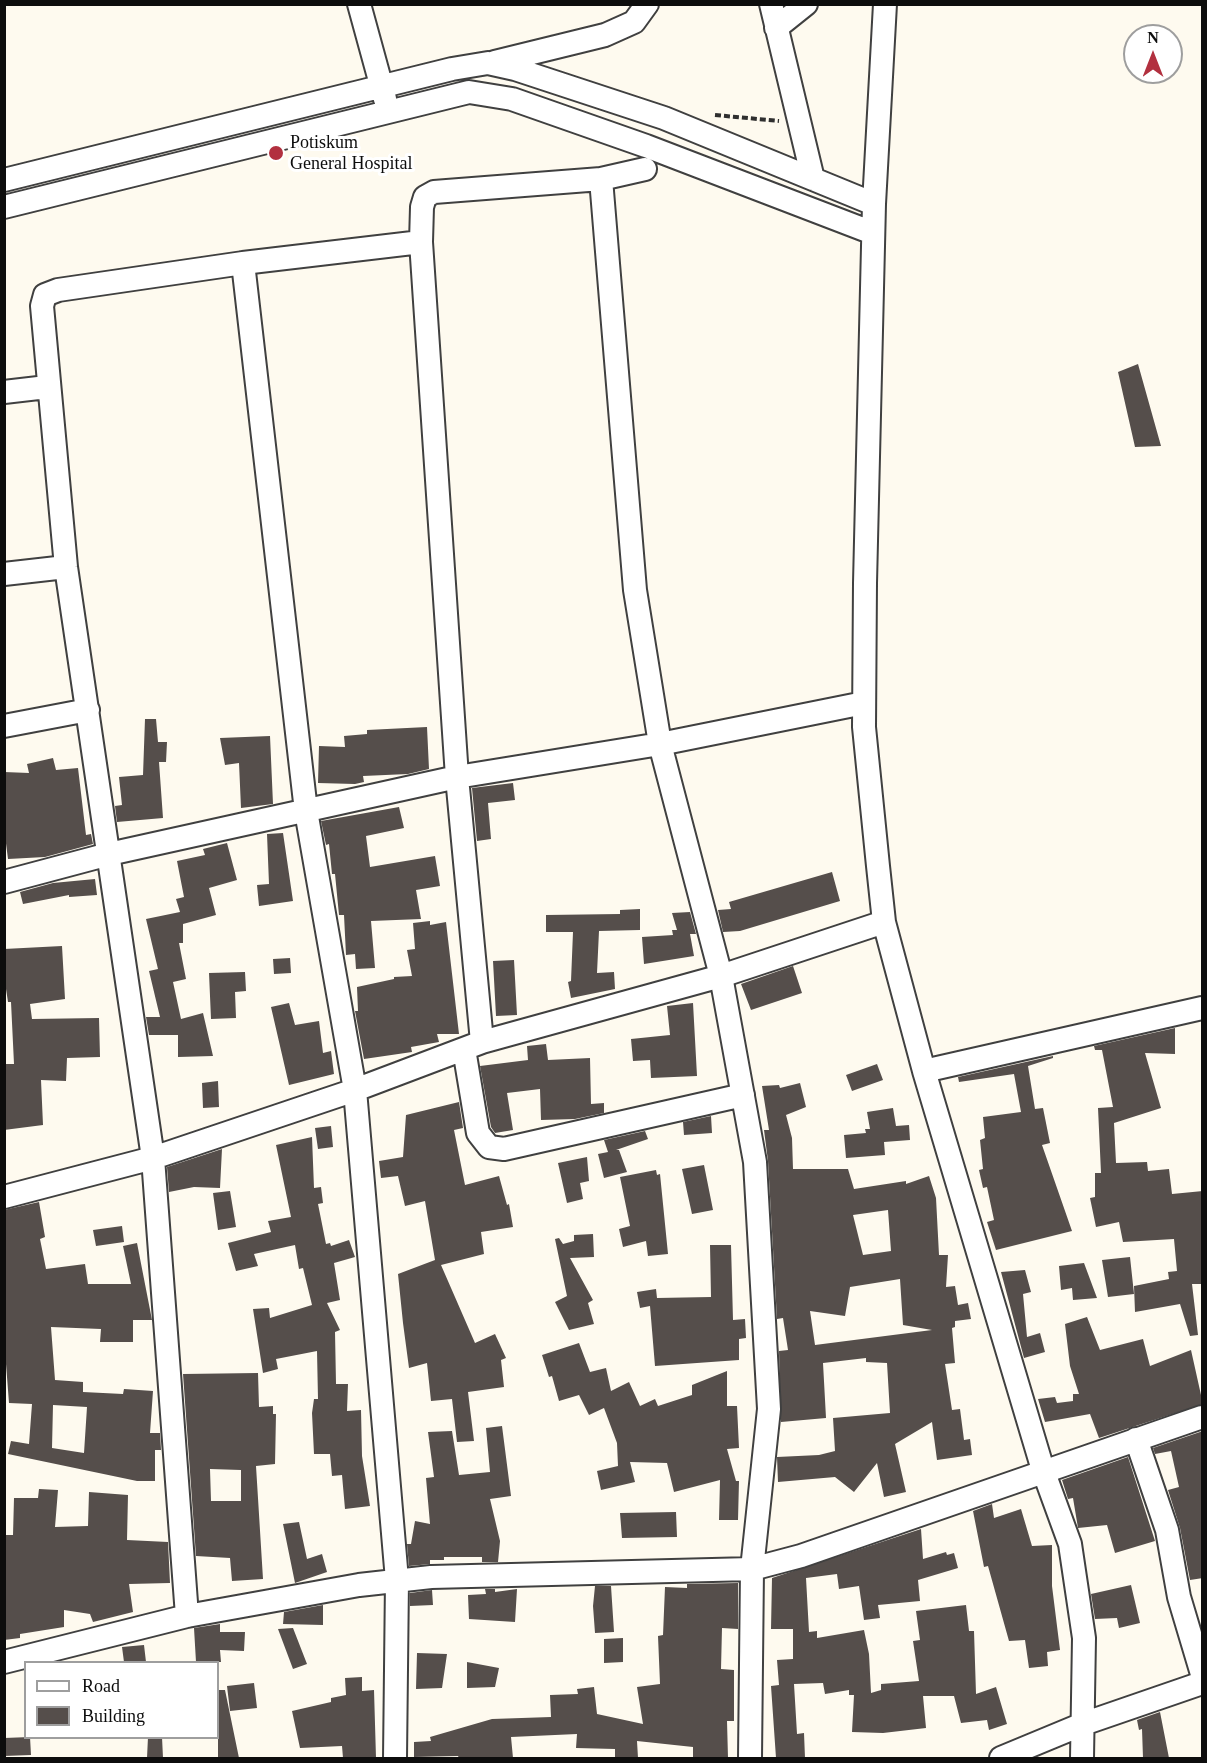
<!DOCTYPE html>
<html>
<head>
<meta charset="utf-8">
<style>
	body { margin:0 }
	#map { position:relative; width:1207px; height:1763px; overflow:hidden; background:#fefaef; font-family:"Times New Roman",serif }
	canvas { display:block }
	.frame { position:absolute; inset:0; border:6px solid #0d0d0d; pointer-events:none }
	.legend { position:absolute; left:24px; top:1661px; width:195px; height:78px; box-sizing:border-box; background:#fff; border:2px solid #9e9e9e; margin:0; padding:8px 10px; list-style:none; font-size:18px; color:#0d0d0d }
	.legend li { display:flex; align-items:center; gap:12px; height:30px }
	.legend b { width:30px; border:2px solid #9e9e9e }
	.north { position:absolute; left:1123px; top:24px; width:60px; height:60px; box-sizing:border-box; background:#fff; border:2px solid #9e9e9e; border-radius:50%; rotate:0deg; font-size:16px; font-weight:700; line-height:24px; text-align:center; color:#0d0d0d }
	.north::after { content:''; display:block; margin:auto; width:21px; height:27px; background:#b2303f; clip-path:polygon(50% 0,100% 100%,50% 72%,0 100%) }
</style>
</head>
<body>
<div id="map">
<canvas width="1207" height="1763"></canvas>
<div class="frame"></div>
<ul class="legend">
<li><b style="height:8px;background:#fff"></b>Road</li>
<li><b style="height:16px;background:#554e4b"></b>Building</li>
</ul>
<div class="north">N</div>
</div>
<script>
const ctx = document.querySelector('canvas').getContext('2d');
ctx.lineJoin = 'round';
function fill(path, color) { ctx.fillStyle = color; ctx.fill(path, 'evenodd'); }
function stroke(path, color, width, dash) { ctx.strokeStyle = color; ctx.lineWidth = width; ctx.lineCap = dash ? 'butt' : 'round'; ctx.setLineDash(dash || []); ctx.stroke(path); }
function drawText(font, color, halo, rows, align = 'center') {
  ctx.font = font + ' "Times New Roman",serif'; ctx.lineWidth = 6; ctx.setLineDash([]); ctx.textBaseline = 'middle'; ctx.strokeStyle = halo; ctx.fillStyle = color; for (const [text, x, y, turn = 0] of rows) {
    ctx.save(); ctx.translate(x, y); ctx.rotate((+turn || 0) * Math.PI / 180); ctx.textAlign = isNaN(turn) ? turn : align; if (halo) ctx.strokeText(text, 0, 0); ctx.fillText(text, 0, 0); ctx.restore();
  }
}
fill(new Path2D(`
	M1138 364 1161 446 1135 447 1118 372Z
	M145 719H156L158 742H167L166 762H159L163 818 117 822 115 806 122 805 119 777 143 775Z
	M427 727 429 769 408 774 363 776 364 782 355 784 318 783 319 746 345 747 344 736 367 734V730Z
	M270 736 273 804 241 808 239 763 225 765 220 738Z
	M53 758 56 770 78 768 86 835 91 834 93 844 45 857 8 859 4 828V772L29 773 27 764Z
	M513 783 515 800 488 803 491 839 477 841 472 788Z
	M399 807 404 828 366 836 370 867 435 856 440 886 416 890 421 919 371 921 375 968 356 969 355 954 346 955 344 915H339L335 874H332L329 844 326 845 321 821Z
	M283 833 293 901 259 906 257 885 269 884 267 834Z
	M227 843 237 880 209 888 216 915 183 924V921V943H179L186 979 173 982 181 1019 203 1013 213 1056 178 1057V1035H149L146 1017H160L149 971 158 969 146 919 180 912 176 899 184 897 177 861 205 855 203 849Z
	M832 872 840 901 740 931 723 932 718 910 731 909 729 902Z
	M95 879 97 895 69 897V895L23 904 20 892 53 883Z
	M640 909V930L599 931 597 973 614 972 615 989 571 998 568 982 571 981 573 932H546V915L620 914V910Z
	M690 912 696 934H690L694 956 644 964 642 937 673 935 672 930H677L672 913Z
	M430 921V925L446 922 459 1034H437L439 1042 411 1047 412 1052 364 1059 355 1011H358L357 987 394 979V977L412 976 407 950 415 949 413 923Z
	M62 946 65 999 30 1004 32 1019 99 1018 100 1057 67 1058 66 1081 41 1080 43 1125 4 1130V1064H14L11 1002H8L6 989 4 949Z
	M290 958 291 973 274 974 273 959Z
	M514 960 517 1015 496 1016 493 961Z
	M793 966 802 993 751 1010 741 984Z
	M245 972 246 991 235 992 236 1018 211 1019 209 973Z
	M289 1003 295 1025 319 1021 323 1053 331 1051 334 1074 289 1085 271 1007Z
	M693 1003 697 1076 651 1078 650 1060 633 1061 631 1039 670 1035 667 1006Z
	M1175 1028V1054L1145 1053 1161 1108 1114 1123 1116 1163 1147 1162 1148 1171 1169 1169 1172 1194 1203 1191V1284H1192L1198 1335 1190 1336 1180 1304 1135 1312 1134 1286 1169 1279 1168 1272 1177 1271 1174 1239 1123 1242 1119 1222 1096 1227 1090 1198 1095 1197V1173H1101L1098 1108 1113 1107 1102 1050H1095L1094 1046Z
	M546 1044 548 1060 590 1058 591 1104 604 1103V1113L575 1119 541 1120 540 1089 507 1093 513 1130 495 1133 491 1127 480 1066 528 1060 527 1046Z
	M1053 1056V1058L1028 1066 1035 1109 1043 1108 1050 1143 1042 1145 1072 1231 996 1250 987 1222 994 1220 987 1187 983 1188 979 1170 983 1169 980 1140 985 1138 983 1117 1021 1112 1014 1074 959 1082 958 1077Z
	M877 1064 883 1080 852 1091 846 1075Z
	M218 1081 219 1107 203 1108 202 1083Z
	M800 1083 806 1107 786 1115 792 1138 793 1169H848L854 1189 906 1181V1184L929 1176 936 1198 939 1255H948L946 1287 955 1286 958 1305 968 1303 971 1319 955 1321V1327L952 1328 955 1363 945 1364 952 1410 960 1409 964 1440 970 1439 972 1455 937 1460 932 1422 895 1444 906 1492 884 1497 877 1463 854 1492 835 1477 778 1482 777 1457 819 1455 835 1451 833 1418 890 1413 887 1363 866 1362V1358L823 1363 826 1418 781 1422 779 1351 788 1350 783 1318 777 1319 768 1161 764 1130H769L762 1086 779 1085 780 1088ZM888 1210 891 1251 863 1255 853 1215ZM900 1279 903 1325 932 1330 815 1345 810 1311 845 1316 850 1287Z
	M459 1102 463 1128 454 1130 465 1185 499 1176 507 1205 509 1204 513 1227 481 1232 484 1254 441 1265 475 1343 495 1334 506 1358 501 1360 504 1387 468 1392 474 1441 457 1442 452 1399 431 1401 427 1363 409 1368 403 1323 398 1274 435 1260 425 1201 405 1206 398 1176 381 1178 379 1161 403 1157 406 1115Z
	M893 1108 896 1126 909 1125 910 1140 884 1142 885 1155 846 1158 844 1135 866 1133 865 1129H870L867 1112Z
	M711 1116 712 1133 684 1135 683 1122Z
	M331 1126 333 1147 318 1149 315 1128Z
	M645 1131 648 1139 616 1150H619L627 1172 604 1178 598 1154 608 1152 604 1140Z
	M312 1137 314 1188 321 1187 323 1203 318 1204 326 1244 330 1243 331 1246 349 1240 355 1257 334 1263 340 1300 327 1303 340 1330 335 1332 336 1384H348L347 1411 361 1410 362 1456 370 1506 345 1509 342 1475 332 1476 330 1454H314L312 1413 314 1399H318L317 1351 276 1359 278 1369 263 1373 253 1309 269 1308 270 1318 312 1305 303 1268 299 1269 295 1245 254 1254 258 1266 236 1271 228 1243 271 1232 268 1221 291 1217 276 1145Z
	M222 1149 220 1188 194 1187 169 1192 167 1167Z
	M587 1157 589 1181 580 1183 583 1199 567 1203 558 1163Z
	M704 1165 713 1210 692 1214 682 1169Z
	M656 1170 657 1175 660 1174 668 1254 648 1256 646 1241 623 1247 619 1229 630 1226 620 1177Z
	M230 1191 236 1227 218 1230 213 1193Z
	M39 1202 45 1237 40 1239 46 1269 85 1264 88 1284H131L123 1246 137 1243 152 1320H133V1342H100L101 1329 51 1327 55 1380 83 1382V1392L123 1394 124 1389 153 1391 150 1433H160L161 1450H155V1481H137L8 1454 11 1441 29 1444 32 1404 9 1403 4 1338V1210ZM53 1405 87 1407 84 1453 52 1448Z
	M122 1226 124 1242 96 1246 93 1230Z
	M593 1234 594 1257 570 1258 593 1300 588 1303 594 1324 569 1330 555 1302 567 1296 555 1239 559 1238 563 1244 574 1241V1235Z
	M710 1245H731L733 1320 745 1319 746 1338 739 1339V1360L655 1366 650 1306 640 1308 637 1292 656 1289 657 1298 711 1297Z
	M1130 1257 1134 1294 1108 1297 1102 1260Z
	M1084 1263 1097 1298 1073 1300 1072 1288 1061 1290 1059 1266Z
	M1025 1270 1031 1292 1023 1294 1027 1337 1040 1333 1045 1352 1024 1358 1001 1272Z
	M1087 1317 1100 1350 1143 1339 1150 1366 1191 1350 1203 1404 1099 1438 1090 1414 1045 1422 1038 1399 1055 1397 1057 1403 1073 1401V1394H1079L1070 1366 1065 1324Z
	M579 1343 590 1372 606 1368 611 1391 629 1382 640 1406 655 1399 658 1406 692 1395V1385L727 1371V1406H737L739 1448 727 1449 736 1481H739L738 1520H719L720 1480 674 1492 667 1463 630 1462 635 1482 601 1490 597 1471 618 1466 617 1443 604 1408 589 1415 579 1395 559 1401 552 1376 549 1377 542 1355Z
	M258 1373 259 1407 273 1406V1414H276L275 1464 256 1466 263 1579 232 1581 230 1558 196 1556 183 1374ZM210 1469 241 1470V1501H211Z
	M502 1426 511 1496 490 1499 500 1541 498 1562H482V1557H444V1560H430V1564L409 1566 407 1544H411L415 1521 430 1524 426 1478 434 1477 428 1432 452 1431 459 1475 490 1472 486 1428Z
	M1203 1431V1578L1190 1580 1180 1528 1168 1490 1179 1487 1171 1451 1155 1454 1153 1448Z
	M1128 1457 1155 1541 1115 1553 1107 1525 1078 1528 1073 1498 1068 1499 1062 1480Z
	M39 1489 58 1490 55 1527 88 1526 89 1492 128 1495 127 1540 168 1542 170 1583 129 1584 133 1612 93 1622 90 1614 64 1610V1627L20 1634V1638L4 1640V1535H13L14 1498H38Z
	M992 1504 994 1518 1021 1509 1032 1546 1052 1545V1586L1060 1650 1047 1652 1048 1666 1029 1668 1025 1640 1009 1641 988 1566 984 1567 973 1511Z
	M676 1512 677 1537 622 1538 620 1513Z
	M299 1522 307 1559 322 1554 327 1572 295 1583 283 1524Z
	M921 1529 923 1559 946 1552 947 1555 954 1553 958 1568 918 1580 920 1601 878 1605 880 1618 864 1620 859 1586 839 1589 837 1574 806 1578 809 1632 817 1631V1638L864 1630 869 1654 871 1693 881 1690V1684L919 1681 913 1641 920 1640 916 1611 966 1605 969 1631H974L976 1694 996 1687 1007 1724 989 1730 987 1720 961 1723 954 1696H923L926 1728 883 1733 852 1732 854 1695H849V1690L825 1694 823 1683 794 1684 797 1734 804 1733 805 1758H776L771 1686 779 1685 777 1660 793 1659V1629H771L772 1578Z
	M738 1583V1629L722 1628 721 1669 734 1670V1721H727L728 1758H693V1747L637 1741 638 1758H615V1749L576 1748 577 1734 511 1737 513 1758H459L458 1756 414 1757V1742L431 1741 430 1737 492 1719 551 1717 550 1695 578 1694 577 1689 594 1687 597 1714 643 1724 637 1687 660 1684 658 1636 663 1635 665 1587 687 1588V1584Z
	M1131 1585 1140 1623 1119 1628 1117 1618 1095 1619 1091 1594Z
	M595 1586H611L614 1632 595 1633 593 1606Z
	M485 1589H495V1592L517 1589 515 1622 469 1619 468 1595 486 1594Z
	M432 1590 433 1605 410 1606V1593Z
	M323 1605V1625L283 1624 284 1612Z
	M220 1624V1632H245L244 1651 220 1650 221 1662H196L194 1628Z
	M293 1628 307 1664 293 1669 278 1629Z
	M623 1638V1662L604 1663V1639Z
	M144 1645 146 1662H124L122 1647Z
	M417 1653 447 1654 442 1688 416 1689Z
	M467 1662 499 1668 495 1687 467 1688Z
	M362 1677V1691L374 1690 376 1758H343L342 1746 300 1748 292 1711 331 1702V1698L346 1695 345 1678Z
	M254 1683 257 1708 230 1711 227 1686Z
	M218 1690H225L239 1758H218Z
	M1160 1712 1169 1758H1143L1142 1729 1139 1730 1137 1720Z
	M30 1737 31 1755 4 1756V1738Z
	M148 1737H162L163 1758H147Z`), '#554e4b');
const minor = new Path2D(`
	M359 4 385 99
	M771 4 813 179
	M885 4 874 204 865 583 864 727 878 866 884 922 924 1071 1043 1470 1070 1544 1084 1638 1082 1758
	M776 28 806 4
	M495 62 605 35 634 22 647 4
	M601 179 635 590 660 744 721 976 755 1162 769 1409 752 1569 750 1758
	M4 180 452 69 488 63 515 69 664 118 874 204
	M4 207 469 92 512 99 646 146 873 233
	M243 263 306 811 355 1090 397 1580 395 1758
	M4 392 47 387
	M4 574 66 567
	M4 726 88 710
	M4 882 109 854 457 777 660 744 864 703
	M482 1042 457 777 421 242 422 207 425 197 434 192 601 179 645 169
	M464 1049 478 1133 489 1147 504 1149 743 1095
	M924 1071 1202 1008
	M4 1197 153 1158 355 1090 482 1042 721 976 884 922
	M1136 1439 1167 1530 1179 1597 1202 1674
	M187 1616 153 1158 66 567 42 306 45 295 58 290 243 263 421 242
	M4 1662 187 1616 359 1585 431 1577 752 1569 801 1556 1202 1417
	M1001 1758 1083 1724 1202 1683`);
stroke(minor, '#404040', 26);
stroke(new Path2D(`
	M715 115 779 121`), '#2f2f2f', 4, [6, 3]);
stroke(minor, '#fff', 22);
for (const [x, y, r, color] of [
	[276,153,8,"#b2303f"]
]) { const dot = new Path2D(); dot.arc(x, y, r, 0, 2 * Math.PI); ctx.fillStyle = color; ctx.fill(dot); stroke(dot, '#fff', 2); }
drawText('18px', '#0d0d0d', '#fff', [
	["Potiskum",290,143],
	["General Hospital",290,164]
], 'left');
</script>
</body>
</html>
